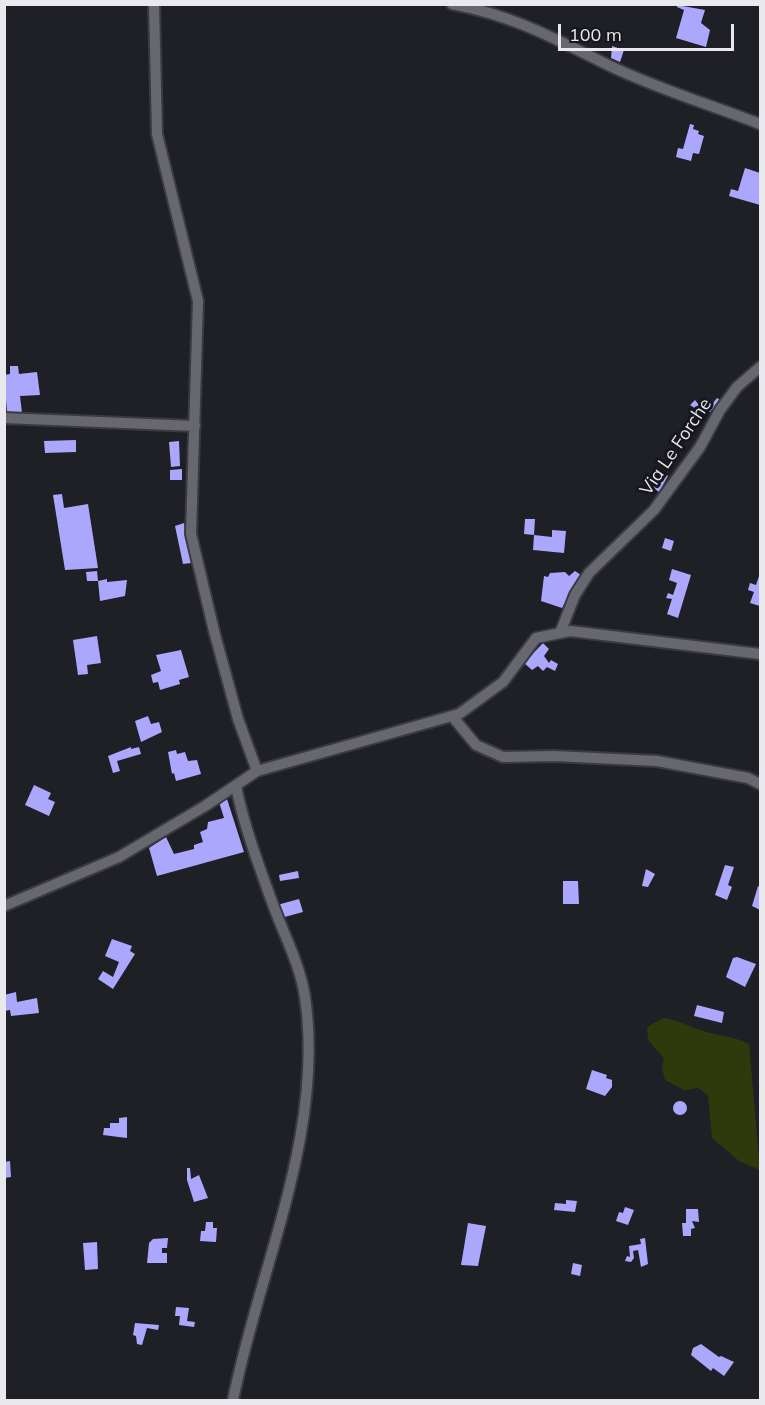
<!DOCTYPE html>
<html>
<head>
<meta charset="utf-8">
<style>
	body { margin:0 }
	#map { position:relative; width:765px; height:1405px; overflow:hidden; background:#1f1f26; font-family:Mulish,sans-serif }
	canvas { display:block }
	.frame { position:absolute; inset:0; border:6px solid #e8e8ed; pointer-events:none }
	.scale { position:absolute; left:558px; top:24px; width:176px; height:27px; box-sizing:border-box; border:3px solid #e8e8ed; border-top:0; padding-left:8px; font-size:18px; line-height:21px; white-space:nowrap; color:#e8e8ed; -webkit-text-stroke:4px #16161d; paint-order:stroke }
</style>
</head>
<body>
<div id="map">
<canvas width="765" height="1405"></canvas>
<div class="frame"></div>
<div class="scale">100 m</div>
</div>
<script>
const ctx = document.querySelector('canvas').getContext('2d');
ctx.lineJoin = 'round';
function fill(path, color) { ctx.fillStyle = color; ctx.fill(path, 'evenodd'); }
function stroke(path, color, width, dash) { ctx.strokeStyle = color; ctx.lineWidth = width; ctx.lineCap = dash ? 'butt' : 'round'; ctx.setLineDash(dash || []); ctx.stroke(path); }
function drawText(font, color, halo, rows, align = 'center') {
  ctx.font = font + ' Mulish,sans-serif'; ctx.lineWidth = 6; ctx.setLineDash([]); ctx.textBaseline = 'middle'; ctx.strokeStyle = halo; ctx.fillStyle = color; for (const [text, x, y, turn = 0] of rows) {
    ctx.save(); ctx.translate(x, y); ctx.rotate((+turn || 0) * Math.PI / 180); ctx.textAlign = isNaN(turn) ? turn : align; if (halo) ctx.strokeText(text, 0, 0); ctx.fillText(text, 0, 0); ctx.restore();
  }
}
fill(new Path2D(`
	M663 1018C680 1020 687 1026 703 1031 719 1036 733 1036 749 1044L760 1170 739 1161 712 1138 708 1095 698 1088 684 1090 665 1080 662 1068 664 1058 648 1040 647 1027Z`), '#30390b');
fill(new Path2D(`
	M677 5 705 10 701 23 710 30 706 47 676 38 684 10 677 7Z
	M612 46 624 50 620 62 611 58Z
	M690 124 694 125 693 129 699 131 698 134 704 136 699 154 693 153 691 161 676 157 678 148 683 149Z
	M745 168 760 173V205L729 196 731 189 738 191Z
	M10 366H18L19 374 37 372 40 395 20 396 22 413 7 412 4 375 10 374Z
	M708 398 713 403 717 398 720 400 710 412 707 410 701 412 690 405 695 400 699 405Z
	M76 440V452L45 453 44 441Z
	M179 441 180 466 171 467 169 442Z
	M182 469V480H170V470Z
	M663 472 668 476 659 492 648 484 656 473 660 476Z
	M62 494 64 508 88 504 98 568 65 570 53 495Z
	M525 519H535L534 535 524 534Z
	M184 523 191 563 183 564 175 526Z
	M552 530 566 531 564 553 533 550 534 535 552 537Z
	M665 538 674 541 671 551 662 548Z
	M672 569 691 575 678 618 667 614 672 599 666 598 668 593 673 595 677 583 669 580Z
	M97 571 98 581H87L86 572Z
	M575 571 581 575 562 608 541 601 544 576 548 577 550 573 565 572 569 576Z
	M760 573V606L750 603 754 592 748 590 750 583 756 585Z
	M107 579V582L127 580 125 596 100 601 98 581Z
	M97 636 101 663 87 665 88 674 78 675 73 640Z
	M543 643 549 649 544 656 549 663 551 660 558 664 555 671 547 667 543 671 538 666 532 670 524 663Z
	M181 650 189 677 179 680 180 684 160 690 158 682 153 683 151 675 161 671 156 655Z
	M148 716 151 724 159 722 162 732 141 742 135 721Z
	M131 747V749L139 747 141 754 117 761 120 771 113 773 108 756Z
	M176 750 177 754 185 752 188 761 197 760 201 774 176 781 174 773 172 774 168 752Z
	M34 785 51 793 48 799 55 802 49 816 25 805Z
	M227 799 244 852 157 876 149 848 166 837 174 854 194 849V845L203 842 200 832 207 829 208 822 224 818 219 802Z
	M725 865 734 867 728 885 732 887 727 900 715 895Z
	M646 869 655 874 648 887 642 886Z
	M298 871 299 878 280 881 279 875Z
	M563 881H578L579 904H563Z
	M758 886 760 887V910L752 906Z
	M299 899 303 912 281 918 277 905Z
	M112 939 132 946 130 951 135 954 113 989 98 979 103 971 113 977 119 962 105 956Z
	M737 957 756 964 745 987 726 977 733 958Z
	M16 992 17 1002 37 998 39 1013 11 1016 10 1010 4 1011V995Z
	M697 1005 724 1012 722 1023 694 1016Z
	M592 1070 607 1075 606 1078 612 1080V1087L605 1096 586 1089Z
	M673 1108a7 7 0 1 1 14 0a7 7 0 1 1-14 0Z
	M127 1117V1138L103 1135 104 1128H110V1123H119V1118Z
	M10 1161 11 1177 4 1178V1162Z
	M187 1168H190L191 1179 199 1175 208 1198 194 1202 187 1180Z
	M566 1200 577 1201 575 1212 554 1210 555 1203 566 1204Z
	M625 1207 634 1210 628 1225 616 1221 619 1212 623 1213Z
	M686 1209H698L699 1222 692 1221 695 1228 691 1229V1236H683L682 1223H686Z
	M206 1222H213V1228H217L216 1242 200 1241 201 1231H205Z
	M468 1223 486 1226 478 1266 461 1265Z
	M168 1238 167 1248H162V1253H167V1263H147L149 1243 153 1239Z
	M645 1238 648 1264 641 1267 638 1250 633 1251 634 1258 631 1262 625 1261 627 1256 630 1257 629 1246 641 1244 640 1239Z
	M97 1242 98 1269 85 1270 83 1243Z
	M573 1263 582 1265 580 1276 571 1274Z
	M176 1307 189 1308 187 1321 195 1322 194 1327 179 1325 180 1316H175Z
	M135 1323 159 1325 158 1330 147 1328 142 1345 137 1344 136 1336 133 1335Z
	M701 1344 719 1357 721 1356 734 1362 724 1376 713 1368 711 1371 691 1355 693 1348Z`), '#aba7fc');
const street = new Path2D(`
	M154 4 157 134 198 301 191 534 214 631 238 719 257 771
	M452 4C515 16 553 38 610 66 658 89 711 105 760 124
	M4 418 195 426
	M560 633 575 595 589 573 654 510 700 447 720 410 737 387 760 367
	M452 716 476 745 503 757 554 756 657 761 748 778 760 784
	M4 906 119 857 205 806 257 771 459 714 503 682 536 638 570 631 760 654
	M233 1400C259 1268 325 1134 305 997 300 964 283 933 272 902 259 866 243 823 236 786`);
stroke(street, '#3a3a40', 14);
stroke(street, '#67676f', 10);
drawText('18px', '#e8e8ed', '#16161d', [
	["Via Le Forche",676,447,-56]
]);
</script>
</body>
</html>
